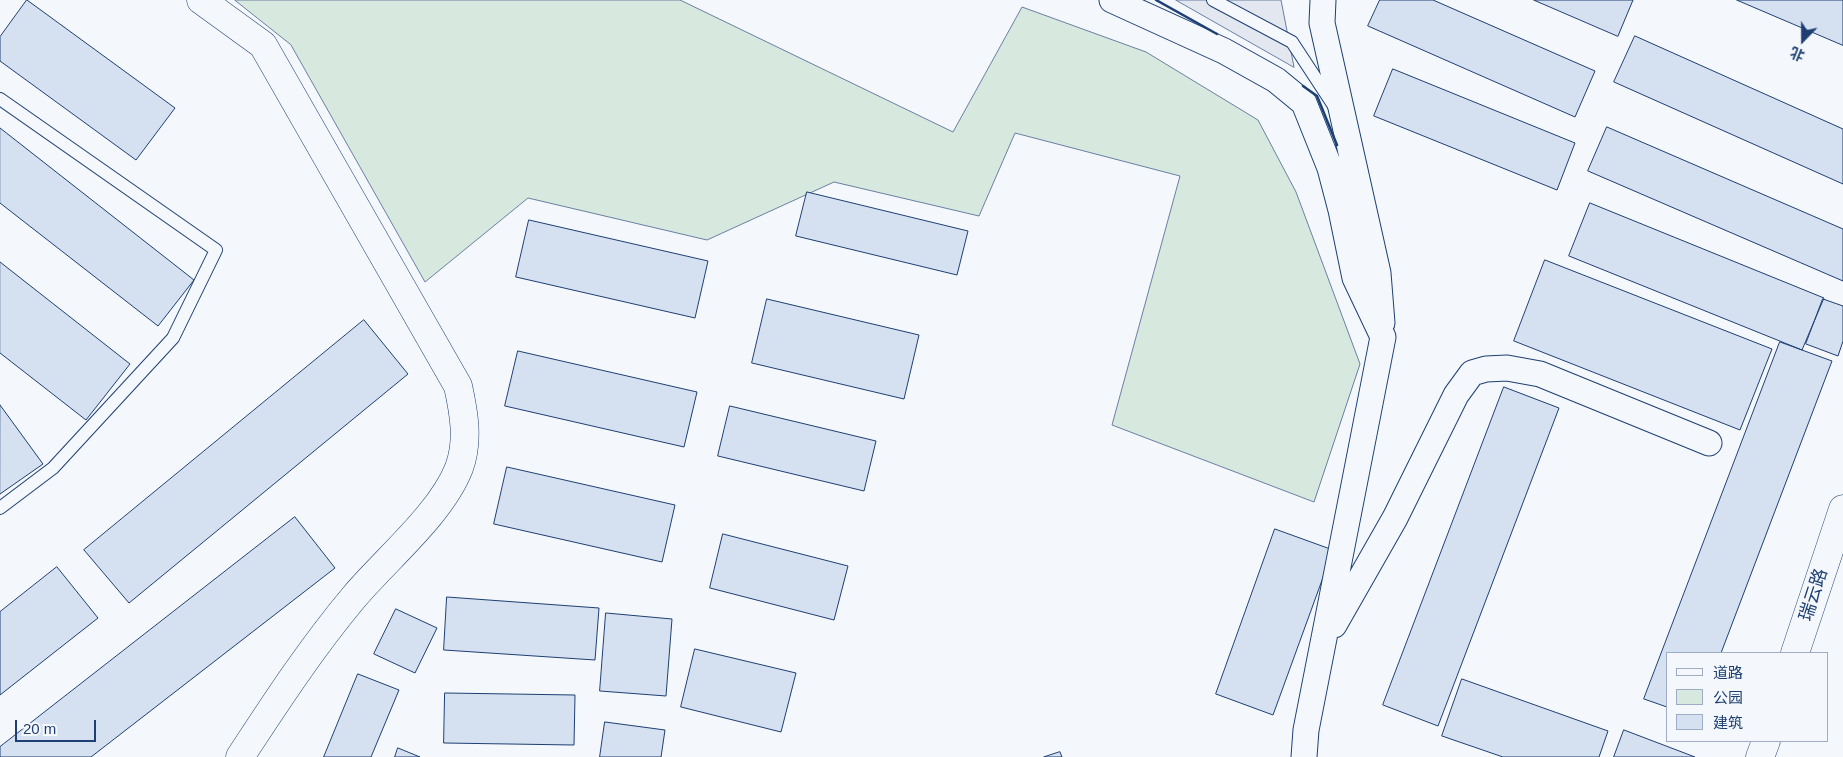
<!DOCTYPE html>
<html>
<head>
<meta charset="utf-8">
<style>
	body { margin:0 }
	#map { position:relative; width:1843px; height:757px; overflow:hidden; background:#f4f7fb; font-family:Arial,"Noto Sans SC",sans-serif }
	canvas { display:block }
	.legend { position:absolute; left:1666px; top:652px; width:162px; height:90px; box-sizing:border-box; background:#f4f7fb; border:1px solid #9eadc5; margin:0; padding:6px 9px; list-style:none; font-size:15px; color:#1d3f73 }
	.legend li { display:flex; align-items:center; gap:10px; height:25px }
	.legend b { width:25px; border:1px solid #9eadc5 }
	.north { position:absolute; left:1778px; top:15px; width:50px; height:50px; -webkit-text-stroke:4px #f4f7fb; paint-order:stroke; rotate:202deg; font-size:14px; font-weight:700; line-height:20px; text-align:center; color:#1d3f73 }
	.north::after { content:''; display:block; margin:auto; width:18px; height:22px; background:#1d3f73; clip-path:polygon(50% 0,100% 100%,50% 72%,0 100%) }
	.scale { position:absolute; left:15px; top:720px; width:81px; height:22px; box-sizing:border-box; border:2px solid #1d3f73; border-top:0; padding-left:6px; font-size:15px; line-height:18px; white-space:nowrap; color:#1d3f73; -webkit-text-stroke:4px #f4f7fb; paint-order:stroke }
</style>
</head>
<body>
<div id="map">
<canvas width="1843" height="757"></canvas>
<ul class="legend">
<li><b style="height:6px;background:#f4f7fb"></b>道路</li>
<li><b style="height:14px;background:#d7e8df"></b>公园</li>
<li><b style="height:14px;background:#d5e0f0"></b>建筑</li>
</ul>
<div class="north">北</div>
<div class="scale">20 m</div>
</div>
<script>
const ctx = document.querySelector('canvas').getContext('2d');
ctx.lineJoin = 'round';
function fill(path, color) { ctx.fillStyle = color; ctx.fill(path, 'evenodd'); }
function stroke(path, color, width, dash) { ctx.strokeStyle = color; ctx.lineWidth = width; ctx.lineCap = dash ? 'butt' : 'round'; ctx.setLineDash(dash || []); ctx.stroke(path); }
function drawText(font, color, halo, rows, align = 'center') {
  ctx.font = font + ' Arial,"Noto Sans SC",sans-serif'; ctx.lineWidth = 4; ctx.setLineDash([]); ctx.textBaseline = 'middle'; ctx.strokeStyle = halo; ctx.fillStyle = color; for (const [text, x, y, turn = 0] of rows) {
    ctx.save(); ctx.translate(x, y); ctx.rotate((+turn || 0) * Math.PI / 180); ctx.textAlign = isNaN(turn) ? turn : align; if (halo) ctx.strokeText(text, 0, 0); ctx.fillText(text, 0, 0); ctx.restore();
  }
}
const green = new Path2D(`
	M235 0H680L953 132 1022 7 1146 52 1258 120 1296 192 1360 364 1314 502 1112 425 1180 176 1015 133 979 216 834 182 707 240 528 198 425 282 291 45Z`);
fill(green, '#d7e8df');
stroke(green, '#687fa3', 1);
const parking = new Path2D(`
	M1176 0H1281L1294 67Z`);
fill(parking, '#e3e8f0');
stroke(parking, '#687fa3', 1);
const building = new Path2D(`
	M27 0 175 108 136 160 0 61V37Z
	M1380 0H1433L1595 71 1575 117 1368 26Z
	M1534 0H1633L1618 36Z
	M1737 0H1843V45Z
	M1635 36 1843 129V184L1614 82Z
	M1393 69 1575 143 1557 190 1374 116Z
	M1607 127 1843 229V281L1588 171Z
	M0 128 194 280 158 326 0 203Z
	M807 192 968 231 957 275 796 236Z
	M1590 203 1824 298 1802 350 1569 256Z
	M529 220 708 261 695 318 516 277Z
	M1545 260 1772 349 1740 430 1514 341Z
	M0 262 130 364 86 420 0 353Z
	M767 299 919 335 904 399 752 363Z
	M1823 299 1843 306V341L1838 356 1806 344Z
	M364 320 408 374 129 603 84 550Z
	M1780 342 1832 361 1721 653H1667V707L1644 699Z
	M518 351 697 392 684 447 505 406Z
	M1504 387 1559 408 1438 726 1383 705Z
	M0 405 43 464 0 494Z
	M730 406 876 441 864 491 718 456Z
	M507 467 675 505 662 562 494 524Z
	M295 517 335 568 91 757H0V747Z
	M1275 529 1333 550 1273 715 1216 694Z
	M723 534 848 566 834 620 710 588Z
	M57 567 98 618 0 695V612Z
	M447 597 599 608 595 660 444 650Z
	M396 609 437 628 415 673 374 654Z
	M606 613 672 619 666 696 600 691Z
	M695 649 796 673 781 732 681 707Z
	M358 674 399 690 371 757H324Z
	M1462 679 1608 731 1599 757H1503L1442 736Z
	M445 693 575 695 574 745 444 743Z
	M605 722 665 730 661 757H600Z
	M1624 730 1695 757H1614Z
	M398 748 420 757H395Z
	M1060 752 1062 757H1044Z`);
fill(building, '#d5e0f0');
stroke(building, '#1d3f73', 1);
const lane = new Path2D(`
	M1213 0 1292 42 1334 106
	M0 99 216 250 173 338 53 468 0 508`);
const street = new Path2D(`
	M1112 0 1224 51 1276 80 1304 103 1330 168 1341 210 1355 278 1383 337 1306 730 1304 757
	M1323 0 1322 23 1378 273 1382 323
	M1334 625 1395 518 1456 395 1472 373 1486 369 1507 368 1540 374 1709 443`);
const secondary = new Path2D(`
	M201 0 263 45 458 386C464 413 469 441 459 468 441 514 386 559 354 597 312 647 276 702 240 757
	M1795 653 1843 509
	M1760 757 1766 741`);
stroke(lane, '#1d3f73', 14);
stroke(street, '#1d3f73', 27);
stroke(secondary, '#1d3f73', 29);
stroke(lane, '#f4f7fb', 12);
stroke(street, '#f4f7fb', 25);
stroke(secondary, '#f4f7fb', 28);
stroke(new Path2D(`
	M1156 0 1217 34
	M1303 86 1317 96 1337 145`), '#1d3f73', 2.5);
drawText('18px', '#1d3f73', '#f4f7fb', [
	["瑞云路",1814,595,-72]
]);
</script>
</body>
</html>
